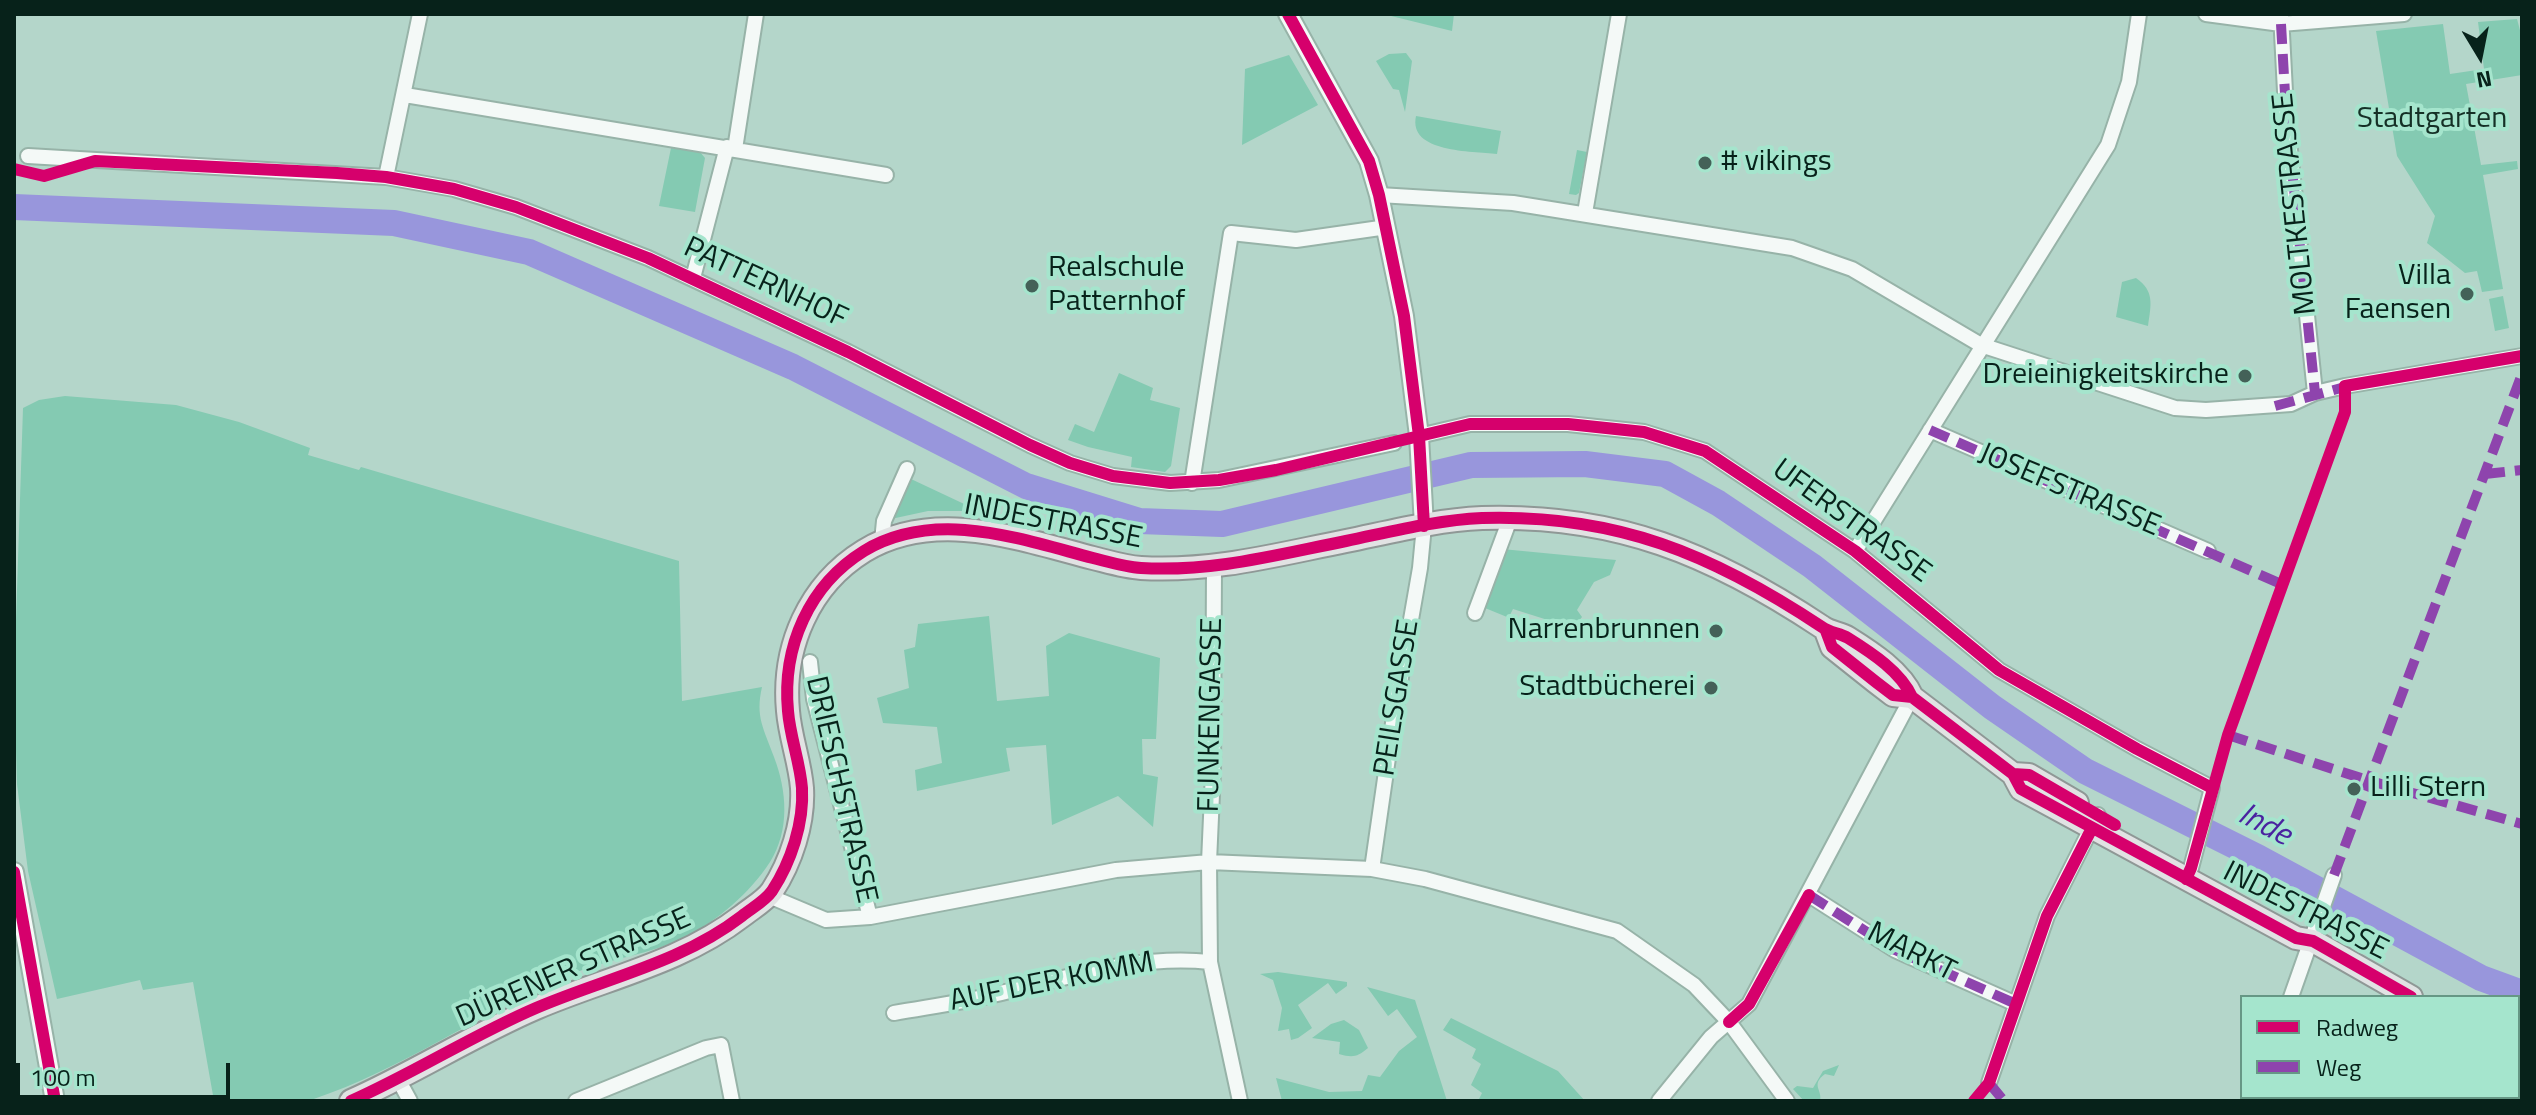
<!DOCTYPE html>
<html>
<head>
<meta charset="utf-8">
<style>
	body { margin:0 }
	#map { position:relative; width:2536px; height:1115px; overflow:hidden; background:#b4d6ca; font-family:"Titillium Web",sans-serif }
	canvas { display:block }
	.frame { position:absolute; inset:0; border:16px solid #07221a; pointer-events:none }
	.legend { position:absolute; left:2240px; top:995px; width:280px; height:104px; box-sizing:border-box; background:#a5e5cd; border:2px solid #669785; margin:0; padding:10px 14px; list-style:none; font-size:24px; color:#07221a }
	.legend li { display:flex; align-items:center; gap:16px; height:40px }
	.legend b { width:40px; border:2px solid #669785 }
	.north { position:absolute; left:2440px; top:16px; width:80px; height:80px; -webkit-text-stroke:6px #a5e5cd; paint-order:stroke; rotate:170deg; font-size:22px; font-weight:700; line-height:32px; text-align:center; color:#07221a }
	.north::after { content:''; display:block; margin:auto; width:28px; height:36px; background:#07221a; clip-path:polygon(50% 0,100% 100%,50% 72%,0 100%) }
	.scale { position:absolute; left:16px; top:1063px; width:214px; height:36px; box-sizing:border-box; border:4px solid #07221a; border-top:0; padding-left:10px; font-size:24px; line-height:28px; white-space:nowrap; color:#07221a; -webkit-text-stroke:6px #a5e5cd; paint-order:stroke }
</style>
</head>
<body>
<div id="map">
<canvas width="2536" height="1115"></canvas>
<div class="frame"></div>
<ul class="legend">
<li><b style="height:10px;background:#d6006c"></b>Radweg</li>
<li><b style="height:10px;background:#8e44ad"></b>Weg</li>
</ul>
<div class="north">N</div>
<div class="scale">100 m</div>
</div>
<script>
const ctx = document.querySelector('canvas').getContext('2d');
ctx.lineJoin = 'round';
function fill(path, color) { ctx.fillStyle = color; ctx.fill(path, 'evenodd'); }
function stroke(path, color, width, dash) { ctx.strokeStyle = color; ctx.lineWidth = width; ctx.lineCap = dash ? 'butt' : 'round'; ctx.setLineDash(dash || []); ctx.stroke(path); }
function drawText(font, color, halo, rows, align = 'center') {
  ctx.font = font + ' "Titillium Web",sans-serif'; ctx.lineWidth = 8; ctx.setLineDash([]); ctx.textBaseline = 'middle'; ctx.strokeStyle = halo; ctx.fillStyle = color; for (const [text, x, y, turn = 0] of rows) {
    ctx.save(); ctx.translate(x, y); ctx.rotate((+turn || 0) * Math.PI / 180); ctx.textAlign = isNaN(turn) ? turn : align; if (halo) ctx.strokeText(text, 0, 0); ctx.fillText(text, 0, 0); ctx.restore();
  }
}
fill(new Path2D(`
	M1383 14H1454L1452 31Z
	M2517 19 2522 38V75L2466 84 2481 165 2517 161 2518 169 2483 175 2503 289 2482 292 2477 271 2465 273 2427 243 2435 216 2397 156 2376 31 2443 24 2450 74 2484 69 2478 22Z
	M1406 53 1412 61 1405 112 1399 90 1393 89 1376 61 1389 54Z
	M1289 55 1318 105 1242 145 1245 69Z
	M1416 116 1501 131 1497 154C1472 151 1408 153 1416 116Z
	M671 148 700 152 705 158 695 212 659 206Z
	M1577 150 1587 152 1579 193 1576 195 1569 194Z
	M2136 278C2155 291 2151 305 2148 326L2116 317 2122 282Z
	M2503 296 2509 328 2495 331 2489 299Z
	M1119 373 1153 388 1150 400 1180 408 1171 466 1165 472 1131 467 1132 457 1088 447 1068 440 1075 424 1094 432Z
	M65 396 176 405 239 422 310 448 308 455 359 470 361 467 679 561 682 701 762 687C755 717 764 729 774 757 787 791 790 830 770 862 750 893 717 921 684 938 650 954 609 959 574 973 484 1010 404 1069 311 1100 293 1105 236 1101 214 1101L193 982 143 990 140 980 57 999 28 871 17 784 14 681 23 408 39 400Z
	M911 479 977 510V511H928L891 519Z
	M1502 549 1616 560 1610 575 1594 582 1577 610 1582 617 1573 628 1513 609 1509 617H1507L1485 608 1483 600Z
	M989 616 997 701 1049 696 1046 646 1069 633 1160 658 1156 739H1142L1143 774 1158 777 1153 827 1118 796 1052 825 1046 745 1006 748 1010 771 917 791 915 770 942 763 937 727 883 723 877 698 909 688 904 650 915 647 918 624Z
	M1278 972 1347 982V986L1336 994 1328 983 1298 1005 1312 1028 1298 1038 1291 1040 1289 1029 1278 1031 1282 1008 1273 980 1260 974Z
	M1367 987 1415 1000 1447 1101H1282L1276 1078 1329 1092 1362 1091 1368 1075 1380 1077 1399 1051 1417 1037 1397 1009 1388 1016Z
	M1451 1018 1558 1071 1585 1101H1478L1482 1093 1471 1085 1481 1064 1472 1058 1476 1049 1443 1030Z
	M1344 1020 1359 1030 1368 1048C1357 1057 1353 1058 1339 1054L1340 1042 1312 1038 1331 1024Z
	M1839 1065 1834 1076 1825 1074C1810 1085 1823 1090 1820 1101H1804L1793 1089 1797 1086 1813 1088 1823 1071Z`), '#84cab2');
stroke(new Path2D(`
	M14 207 394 223 529 252 793 367 1026 486 1139 521 1222 524 1471 465 1585 464 1665 474 1718 503 1812 566 1992 707 2085 771 2259 858 2481 978 2522 993`), '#9896dc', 26);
const minor = new Path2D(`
	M2206 14 2281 24 2404 14
	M2281 14 2286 111 2315 393
	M405 95 886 175
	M735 149 756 14
	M28 156 386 177 454 189 516 207 648 258 848 352 1030 445 1070 463 1113 476 1170 483 1219 480 1394 443
	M386 177 420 14
	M1379 195 1513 203 1792 248 1852 269 1981 345 2175 408 2206 410 2291 404 2315 393 2345 386 2522 356
	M1585 213 1619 14
	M693 278 727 147
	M1930 430 2208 551
	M1419 436 1470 424H1568L1644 432 1705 451 1855 551 1999 670 2137 749 2212 788 2191 868 2186 879
	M1192 483 1231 233 1296 240 1387 227
	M882 541 884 521 907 469
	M1855 551 2108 145 2129 82 2139 14
	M1214 568 1213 772 1209 862 1210 962 1240 1101
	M1475 613 1510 519
	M810 662 814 699 870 917
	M1372 869 1393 723 1420 568 1424 526
	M1809 895 1895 950 2016 1004
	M769 896 826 920 870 917 1116 870 1209 862 1372 869 1425 879 1617 931 1694 985 1729 1022 1787 1101
	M2291 997 2334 875
	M894 1013C927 1007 959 1003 992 995 1064 979 1135 954 1210 962
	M398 1079 410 1101
	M1989 1083 2047 916 2098 815
	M2357 1097 2363 1101
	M576 1101 706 1048 721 1045 732 1101
	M1659 1101 1711 1037 1749 1004 1912 697
	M2252 1101 2253 1097`);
const secondary = new Path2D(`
	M1288 14 1369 161 1379 195 1404 316 1419 436 1424 526
	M14 872 55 1101`);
const primary = new Path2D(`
	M1826 631 1832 647 1876 682 1893 695 1912 697
	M2013 774 2029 775 2077 803
	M2518 1039 2522 1041
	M351 1101C414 1073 473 1035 536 1008 606 978 681 963 742 916 752 908 765 901 772 891 791 862 804 823 802 788 800 762 790 737 788 711 782 647 809 585 864 551 935 508 1020 539 1093 558 1109 562 1125 567 1141 568 1214 572 1275 555 1346 541 1390 532 1436 520 1482 518 1616 514 1712 554 1822 627 1830 633 1840 633 1848 638 1872 653 1901 672 1912 697L2013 774 2021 789 2296 938 2313 941 2411 997`);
stroke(minor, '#97b3a8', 18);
stroke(secondary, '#97b3a8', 22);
stroke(primary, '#8f9896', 26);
stroke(minor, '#f4f9f7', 14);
stroke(secondary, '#f4f9f7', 18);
stroke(primary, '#e1e2e3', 22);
stroke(new Path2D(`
	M2281 24 2286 111 2315 393
	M2275 406 2352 385
	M1930 430 2281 584
	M2485 474 2522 470
	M2228 735 2367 780 2522 824
	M2334 875 2522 374
	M1809 895 1895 950 2016 1004
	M1989 1083 2004 1101`), '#8e44ad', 10, [20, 10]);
stroke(new Path2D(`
	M1288 14 1369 161 1379 195 1404 316 1419 436 1424 526
	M14 169 44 176 95 161 337 173 386 177 454 189 516 207 648 258 848 352 1030 445 1070 463 1113 476 1170 483 1219 480 1276 470 1470 424H1568L1644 432 1705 451 1855 551 1999 670 2137 749 2212 788
	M1826 631 1832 647 1876 682 1893 695 1912 697
	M2013 774 2029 775 2115 825
	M14 872 55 1101
	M2186 879 2191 868 2228 735 2345 412V386L2522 356
	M1729 1022 1749 1004 1809 895
	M351 1101C414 1073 473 1035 536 1008 606 978 681 963 742 916 752 908 765 901 772 891 791 862 804 823 802 788 800 762 790 737 788 711 782 647 809 585 864 551 935 508 1020 539 1093 558 1109 562 1125 567 1141 568 1214 572 1275 555 1346 541 1390 532 1436 520 1482 518 1616 514 1712 554 1822 627 1830 633 1840 633 1848 638 1872 653 1901 672 1912 697L2013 774 2021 789 2296 938 2313 941 2411 997
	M1974 1101 1989 1083 2047 916 2092 828`), '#d6006c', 12);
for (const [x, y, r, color] of [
	[1705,163,8,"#446158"],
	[1032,286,8,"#446158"],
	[2467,294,8,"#446158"],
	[2245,376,8,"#446158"],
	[1716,631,8,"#446158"],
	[1711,688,8,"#446158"],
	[2354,789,8,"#446158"]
]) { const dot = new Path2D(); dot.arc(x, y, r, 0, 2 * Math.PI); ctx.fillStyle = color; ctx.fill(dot); stroke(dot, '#a5e5cd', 3); }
drawText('30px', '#153026', '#a5e5cd', [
	["Stadtgarten",2432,120]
]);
drawText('30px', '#07221a', '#a5e5cd', [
	["# vikings",1721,163,"left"],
	["Realschule",1048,269,"left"],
	["Patternhof",1048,303,"left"],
	["Villa",2451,277],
	["Faensen",2451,311],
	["Dreieinigkeitskirche",2229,376],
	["Narrenbrunnen",1700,631],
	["Stadtbücherei",1695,688],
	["Lilli Stern",2370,789,"left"]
], 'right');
drawText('30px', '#07221a', '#a5e5cd', [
	["MOLTKESTRASSE",2296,204,-96],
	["PATTERNHOF",765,284,25],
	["JOSEFSTRASSE",2069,491,23],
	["UFERSTRASSE",1851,522,36],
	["INDESTRASSE",1053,523,11],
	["PEILSGASSE",1398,698,-81],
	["FUNKENGASSE",1212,715,-89],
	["DRIESCHSTRASSE",840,790,77],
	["INDESTRASSE",2305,912,27],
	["MARKT",1911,953,27],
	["DÜRENER STRASSE",574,969,-24],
	["AUF DER KOMM",1052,983,-11]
]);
drawText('italic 32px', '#4a23a0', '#a5e5cd', [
	["Inde",2264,826,28]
]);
</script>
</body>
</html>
